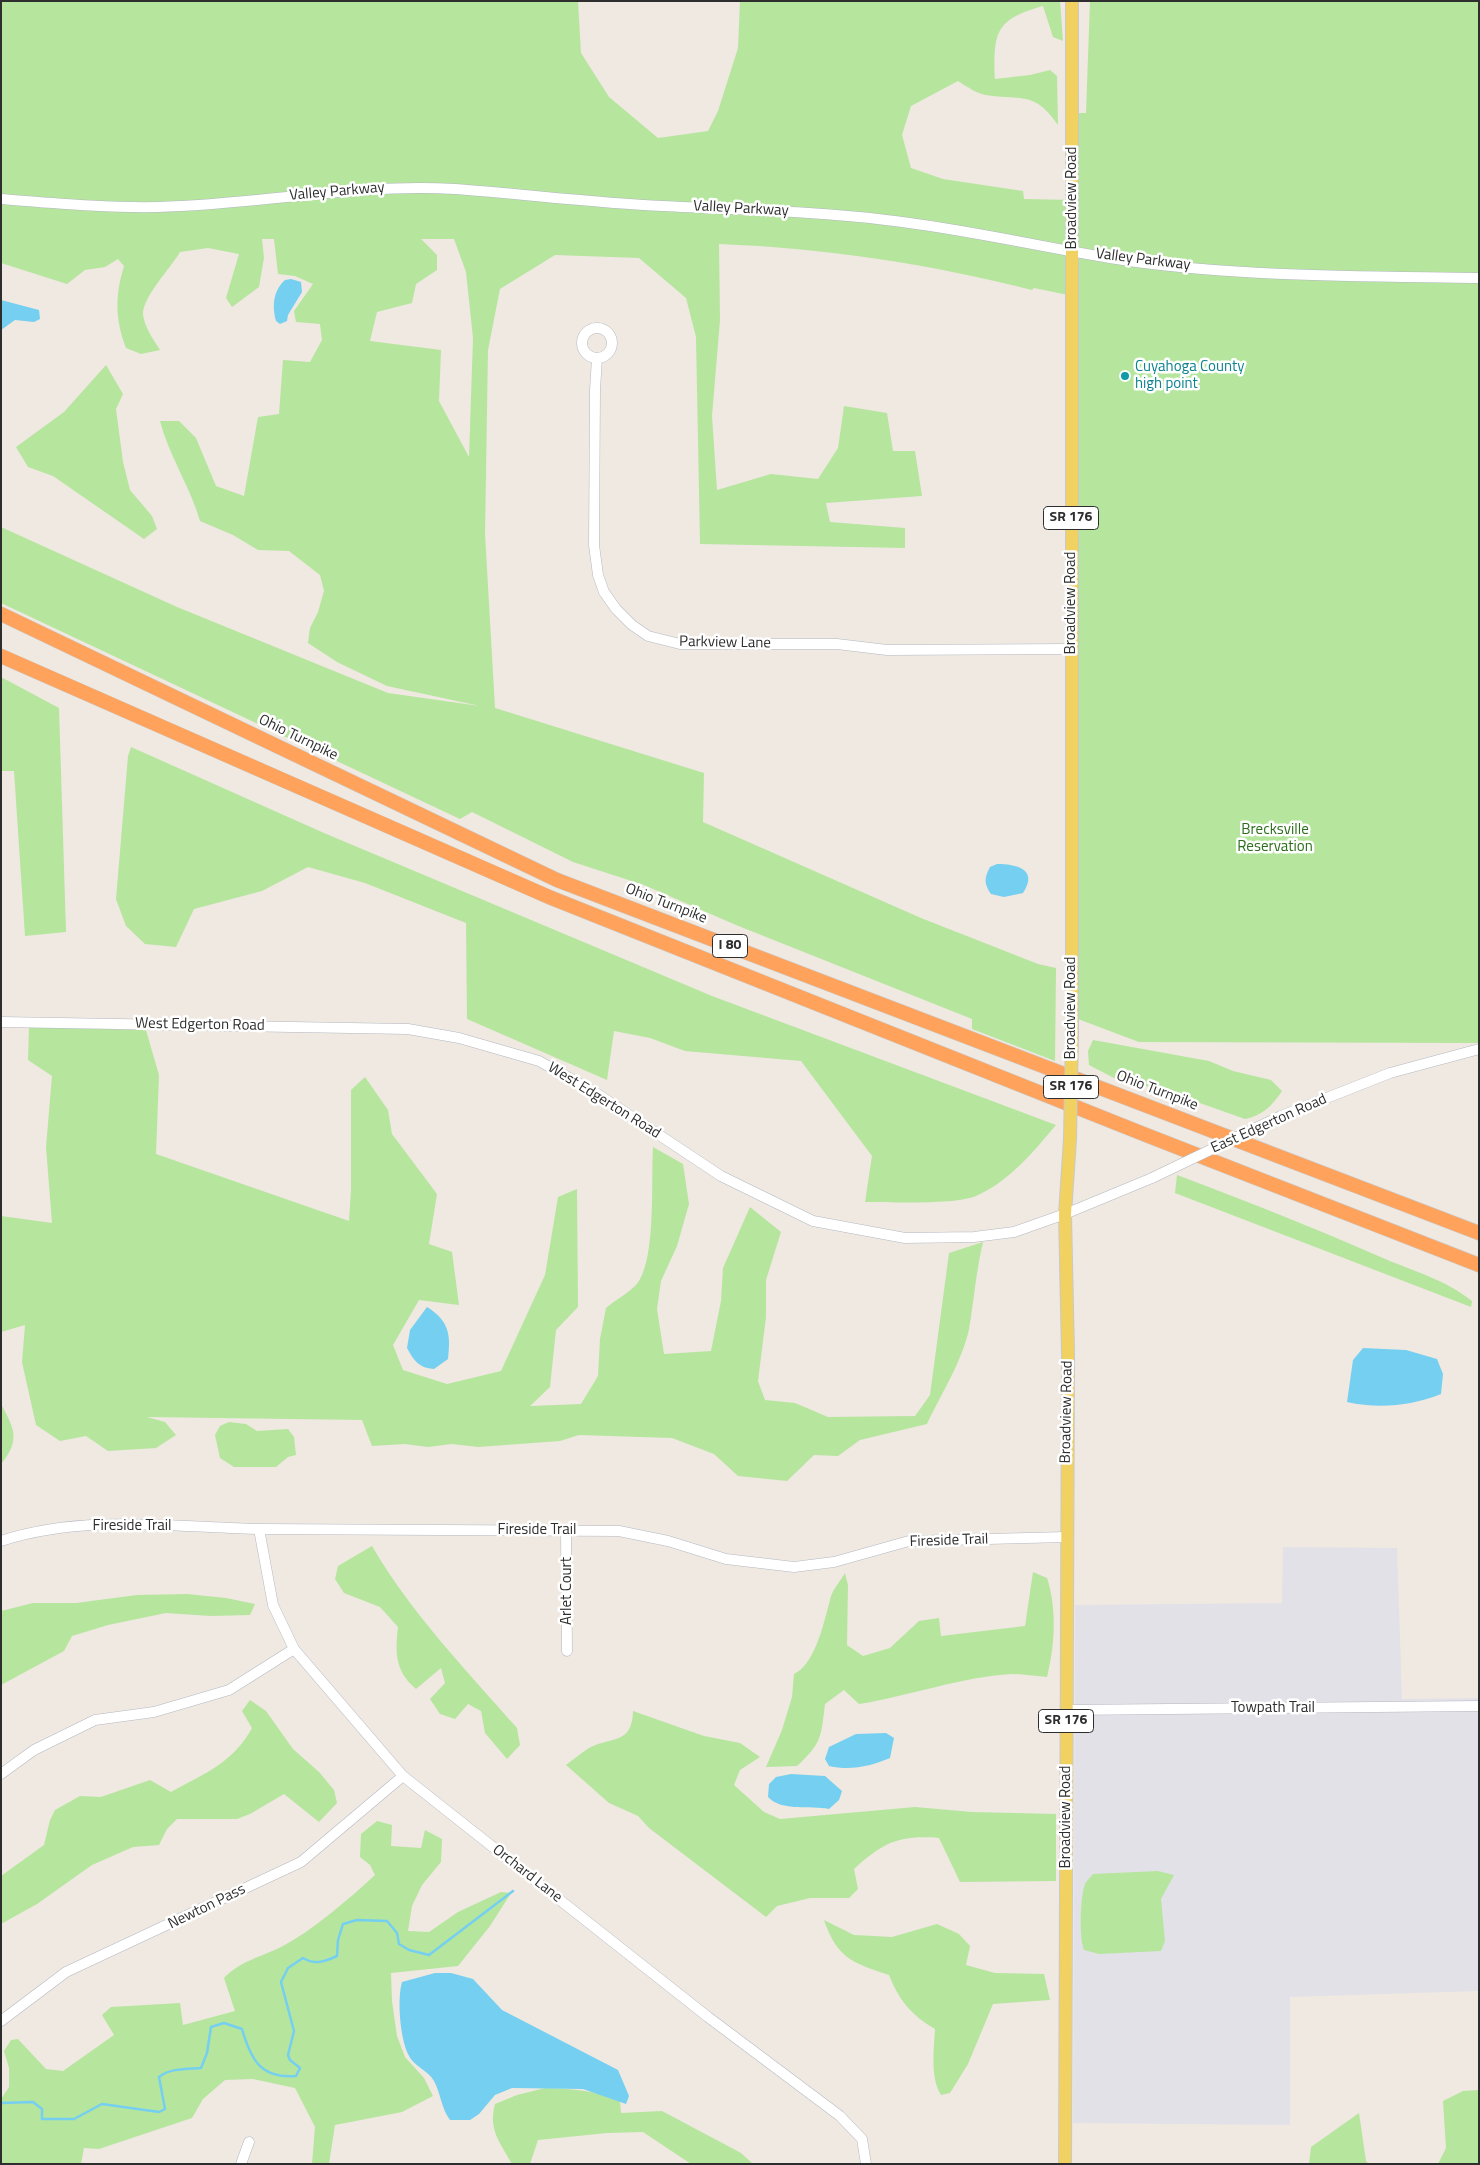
<!DOCTYPE html>
<html>
<head>
<meta charset="utf-8">
<style>
	body { margin:0 }
	#map { position:relative; width:1480px; height:2165px; overflow:hidden; background:#efe9e1; font-family:"Titillium Web",sans-serif }
	canvas { display:block }
	.frame { position:absolute; inset:0; border:2px solid #2e2e2e; pointer-events:none }
</style>
</head>
<body>
<div id="map">
<canvas width="1480" height="2165"></canvas>
<div class="frame"></div>
</div>
<script>
const ctx = document.querySelector('canvas').getContext('2d');
ctx.lineJoin = 'round';
function fill(path, color) { ctx.fillStyle = color; ctx.fill(path, 'evenodd'); }
function stroke(path, color, width, dash) { ctx.strokeStyle = color; ctx.lineWidth = width; ctx.lineCap = dash ? 'butt' : 'round'; ctx.setLineDash(dash || []); ctx.stroke(path); }
function drawText(font, color, halo, rows, align = 'center') {
  ctx.font = font + ' "Titillium Web",sans-serif'; ctx.lineWidth = 5; ctx.setLineDash([]); ctx.textBaseline = 'middle'; ctx.strokeStyle = halo; ctx.fillStyle = color; for (const [text, x, y, turn = 0] of rows) {
    ctx.save(); ctx.translate(x, y); ctx.rotate((+turn || 0) * Math.PI / 180); ctx.textAlign = isNaN(turn) ? turn : align; if (halo) ctx.strokeText(text, 0, 0); ctx.fillText(text, 0, 0); ctx.restore();
  }
}
fill(new Path2D(`
	M1283 1547 1397 1548 1402 1699 1479 1698V1991L1290 1997V2125L1073 2123 1075 1605 1282 1603Z`), '#e3e1e8');
fill(new Path2D(`
	M1 1H578L581 53 609 97 658 138 708 131 718 111 738 48 740 1H1060L1063 41 1053 37 1043 6C996 19 993 32 995 79L1030 75 1050 70 1057 76 1058 125C1034 90 1022 101 986 95 977 94 966 86 958 81L911 106 902 135 911 168 943 179 1023 191 1024 199 1073 200 1074 113H1086L1090 1H1479V1043L1139 1042 1070 1016 1073 296 1034 288 1032 290C930 264 824 248 719 244L720 320 712 416 717 490 771 474 818 479 838 448 844 406 887 413 893 451H915L922 496 826 503 830 522 905 528V548L700 544 696 337 686 298 639 258 555 255 500 289 488 350 485 534 495 708 704 773 703 822 921 918 1038 964 1056 968 1055 1061 972 1029V1019L736 925 644 885 573 862 472 812 460 819 1 603V527L177 607 388 693 480 706 387 686 337 662 308 643 310 628 318 612 324 591 320 575 289 551 258 550 233 535 200 521C190 486 169 456 160 421H179L196 438 216 486 244 496 258 417 279 414 283 360 310 362 322 340 320 324 296 322 294 311 313 284 295 276 278 274 274 239H262L264 258 259 287 232 307 226 298 239 254 208 248 180 252C171 268 143 296 143 314 144 326 153 339 160 350L141 354 126 348C115 319 115 295 124 266L118 259 105 267 85 270 67 284 1 263ZM421 239H454L466 272 473 338 469 457 439 401 441 350 370 341 377 312 412 303 416 284 437 270V255Z
	M106 365 123 394 116 409 123 462 130 490 152 516 157 529 144 539 53 476 28 467 16 447 64 412Z
	M1 677 59 708 66 932 25 936 14 771H1Z
	M131 747 324 833 712 996 1056 1125C1033 1152 1010 1181 976 1196 954 1205 891 1202 865 1202L872 1156 801 1061 685 1051 650 1038 614 1031 607 1080 467 1019 466 923 365 883 308 867 262 891 194 909 176 947 145 944 126 926 116 899 128 756Z
	M29 1027 146 1030 159 1075 156 1154 349 1221 351 1189V1090L365 1077 388 1110 392 1134 437 1194 429 1244 452 1252 459 1305 419 1300 393 1345 403 1370 447 1384 501 1371 545 1275 558 1197 577 1189 578 1307 556 1330 550 1387 530 1406 581 1404 598 1376 600 1339 606 1308C615 1300 633 1291 639 1281 656 1254 651 1180 653 1147L683 1164 689 1204 677 1246 661 1281 657 1309 664 1354 711 1351 721 1301 723 1268 750 1207 781 1232 766 1280V1317L758 1381 765 1400 795 1403 828 1417 915 1416 930 1395 949 1253 983 1242C976 1271 974 1300 969 1329 962 1362 941 1394 927 1424L860 1440 838 1456 814 1455 787 1481 738 1476 714 1454 672 1438 579 1435 560 1441 478 1447 452 1444 428 1447 405 1444 372 1446 362 1420 147 1417 165 1422 176 1435 156 1448 108 1451 86 1436 60 1441 36 1425 22 1362 25 1325 1 1332V1216L52 1223 46 1147 52 1076 28 1060Z
	M1093 1040 1209 1061 1233 1071 1271 1080 1282 1091C1273 1105 1262 1116 1245 1119L1163 1090 1114 1078 1089 1065 1088 1051Z
	M1177 1175C1246 1201 1315 1228 1383 1258 1413 1271 1446 1280 1472 1301L1471 1307 1175 1193Z
	M1 1404C14 1428 21 1440 1 1464Z
	M229 1422 246 1424 257 1431 288 1429 294 1437 296 1455 288 1457 276 1467H234L220 1458 215 1435 220 1426Z
	M372 1546C411 1613 466 1670 517 1728L520 1745 507 1759 485 1733 481 1711 468 1704 455 1719 440 1714 430 1699 445 1683 441 1668 416 1689C395 1671 395 1653 398 1627L380 1607 344 1593 335 1579 338 1566Z
	M1033 1572 1047 1578C1057 1609 1055 1645 1047 1677 1035 1676 1023 1674 1012 1674 960 1677 910 1696 859 1704L844 1690 825 1704C821 1737 822 1743 797 1766L766 1767 782 1730 792 1697 794 1674C816 1664 825 1618 831 1596 834 1588 841 1580 845 1573L848 1585 847 1645 863 1656 890 1648 919 1621 939 1618 941 1636 1025 1626Z
	M187 1594 226 1598 255 1604 250 1615 211 1616 166 1613 108 1625 72 1636 64 1651 1 1685V1611L33 1603H76L137 1595Z
	M250 1700 266 1711 293 1749 319 1772 334 1790 337 1803 319 1822 284 1794 250 1814 237 1819H177L167 1829 159 1845 133 1847 92 1865 37 1904 1 1924V1876L44 1845 50 1820 55 1810 80 1796 101 1797 150 1780 171 1792C205 1773 233 1763 252 1728L242 1711Z
	M633 1711 704 1736 740 1743 760 1757 740 1770 734 1785 764 1812 780 1819 915 1807 972 1812 1056 1814V1881L960 1882 939 1838C899 1835 884 1842 854 1869L858 1889 849 1898H810L777 1906 766 1917 649 1828 638 1816 609 1803 566 1765C574 1759 581 1753 589 1748 612 1736 632 1745 633 1711Z
	M377 1821 392 1825 391 1846 421 1848 425 1830 442 1839 441 1862 422 1885 412 1906 408 1931 429 1932 458 1912 501 1892 511 1893 490 1926 458 1966 391 1973 392 2001 397 2036 405 2057 424 2078 433 2096 402 2112 335 2125 329 2164H312L315 2127 295 2088 253 2079 225 2080 203 2099 192 2118 99 2149 84 2148 81 2164H1V2099L9 2087V2068L4 2051 11 2040 18 2039 46 2069 63 2071 114 2035 102 2015 111 2007 180 2003 183 2025 235 2011 224 1978C240 1961 261 1957 281 1947 312 1931 349 1899 375 1875L370 1865 360 1857 361 1834Z
	M1158 1871 1174 1875 1161 1899 1165 1941 1161 1951 1099 1954 1084 1950C1079 1937 1080 1897 1085 1884 1087 1881 1090 1877 1093 1874Z
	M824 1920 854 1935 892 1937 937 1924 959 1934 970 1946 966 1965 995 1973 1044 1974 1050 2000 993 2004 968 2064 950 2093 941 2095C930 2077 934 2049 935 2029 911 2015 899 2000 889 1975 851 1962 838 1959 824 1920Z
	M545 2088C574 2089 593 2090 620 2101L621 2113 662 2111 741 2153 753 2164H691L643 2132 607 2133 538 2140 530 2164H512C500 2142 488 2130 495 2104L517 2095Z
	M1479 2090V2164H1438L1446 2148 1443 2101 1463 2091Z
	M1359 2113 1366 2161 1369 2164H1309L1311 2147Z`), '#b6e59e');
fill(new Path2D(`
	M291 279 301 282 302 292 288 315 287 321 280 324 276 321C272 306 273 291 285 280Z
	M1 300 39 310 40 319 34 322 15 320 1 330Z
	M997 864C1016 864 1039 869 1023 893L1004 897 991 894C984 884 984 878 990 867Z
	M427 1307C449 1321 451 1334 448 1359L434 1369C419 1368 414 1361 407 1348L410 1330Z
	M1363 1348 1406 1350 1437 1359 1443 1374 1441 1394C1412 1406 1378 1409 1347 1402L1353 1360Z
	M886 1733 894 1738 890 1758C871 1766 851 1771 829 1766L825 1759 829 1747 856 1734Z
	M791 1774 825 1776 842 1791 839 1800 829 1809C810 1805 782 1812 768 1797L769 1784 776 1777Z
	M435 1973H451L473 1979 502 2010 618 2070 629 2096 626 2104 583 2089 512 2088 495 2095 479 2114 470 2120H450C441 2108 441 2094 434 2081 429 2071 413 2066 408 2054 400 2037 397 1999 402 1982Z`), '#75cff0');
stroke(new Path2D(`
	M1 2103 33 2102 42 2109V2119H74L102 2104 159 2112 165 2109 159 2077C170 2068 187 2069 201 2068L207 2053 211 2027 224 2023 242 2029C251 2060 261 2079 296 2076L300 2068 290 2060 288 2055 294 2031 281 1982 288 1968 303 1958C315 1965 324 1962 337 1956L338 1940 343 1924 357 1920 387 1921 397 1933 399 1944 409 1950 429 1955 513 1891`), '#75cff0', 2.5);
const minor = new Path2D(`
	M1 199C53 203 106 208 158 207 257 205 355 183 455 189 524 194 594 203 663 206 738 210 812 211 886 220 968 229 1048 249 1129 261 1244 277 1362 276 1479 278
	M582 343a15 15 0 1 1 30 0a15 15 0 1 1-30 0Z
	M597 358 595 390 594 545 598 575 604 592 616 609 632 625 648 636 680 644H837L887 650 1070 649
	M1 1022 408 1029 459 1038 539 1061 593 1091 721 1176 813 1221 905 1238 974 1237 1014 1232 1065 1214 1152 1178
	M1281 1116 1390 1073 1479 1049
	M259 1529 273 1605 294 1649 403 1776 708 2017 840 2116 862 2139 866 2164
	M566 1530 567 1651
	M1 1541C84 1514 175 1527 260 1529 380 1530 500 1530 619 1531L668 1541 726 1559 794 1567 834 1562 909 1541 1066 1537
	M1067 1710 1479 1706
	M1 1774 34 1750 95 1720 154 1712 229 1690 294 1649
	M1 2021 66 1972 301 1862 403 1776
	M241 2164 249 2142`);
const major = new Path2D(`
	M1072 1035V1
	M1065 2164 1068 1354 1065 1214 1070 1139`);
const highway = new Path2D(`
	M1 614 557 880 1479 1233
	M1 656 549 897 1141 1133 1479 1265`);
stroke(minor, '#b4b7c1', 11);
stroke(major, '#c9c9c9', 14);
stroke(highway, '#c9c9c9', 15);
stroke(minor, '#fff', 10);
stroke(major, '#f2d163', 12);
stroke(highway, '#ffa35c', 14);
const minorBridge = new Path2D(`
	M1152 1178 1281 1116`);
const majorBridge = new Path2D(`
	M1070 1139 1072 1035`);
stroke(minorBridge, '#b4b7c1', 11, []);
stroke(majorBridge, '#c9c9c9', 14, []);
stroke(minorBridge, '#fff', 10);
stroke(majorBridge, '#f2d163', 12);
for (const [x, y, r, color] of [
	[1125,376,5,"#0f9aa8"]
]) { const dot = new Path2D(); dot.arc(x, y, r, 0, 2 * Math.PI); ctx.fillStyle = color; ctx.fill(dot); stroke(dot, '#fff', 2); }
for (const [x, y, w] of [
	[1071,518,55],
	[730,946,35],
	[1071,1087,55],
	[1066,1721,55]
]) { const box = new Path2D(); box.roundRect(x - w / 2, y - 11.5, w, 23, 4); ctx.fillStyle = '#fff'; ctx.fill(box); stroke(box, '#2e2e2e', 1); }
drawText('bold 14px', '#2e2e2e', null, [
	["SR 176",1071,518],
	["I 80",730,946],
	["SR 176",1071,1087],
	["SR 176",1066,1721]
]);
drawText('15px', '#2e2e2e', '#fff', [
	["Valley Parkway",337,192,-5],
	["Broadview Road",1072,198,-90],
	["Valley Parkway",741,209,3],
	["Valley Parkway",1143,260,7],
	["Broadview Road",1071,603,-90],
	["Parkview Lane",725,643,1],
	["Ohio Turnpike",298,738,26],
	["Ohio Turnpike",666,904,21],
	["Broadview Road",1071,1008,-90],
	["West Edgerton Road",200,1025,1],
	["Ohio Turnpike",1157,1091,21],
	["West Edgerton Road",604,1101,32],
	["East Edgerton Road",1269,1124,-24],
	["Broadview Road",1067,1412,-89],
	["Fireside Trail",132,1526],
	["Fireside Trail",537,1530],
	["Fireside Trail",949,1541,-2],
	["Arlet Court",567,1591,-90],
	["Towpath Trail",1273,1708],
	["Broadview Road",1066,1817,-90],
	["Orchard Lane",527,1874,38],
	["Newton Pass",207,1907,-26]
]);
drawText('15px', '#0d838f', '#fff', [
	["Cuyahoga County",1135,367],
	["high point",1135,384]
], 'left');
drawText('15px', '#2c6e1b', '#fff', [
	["Brecksville",1275,830],
	["Reservation",1275,847]
]);
</script>
</body>
</html>
